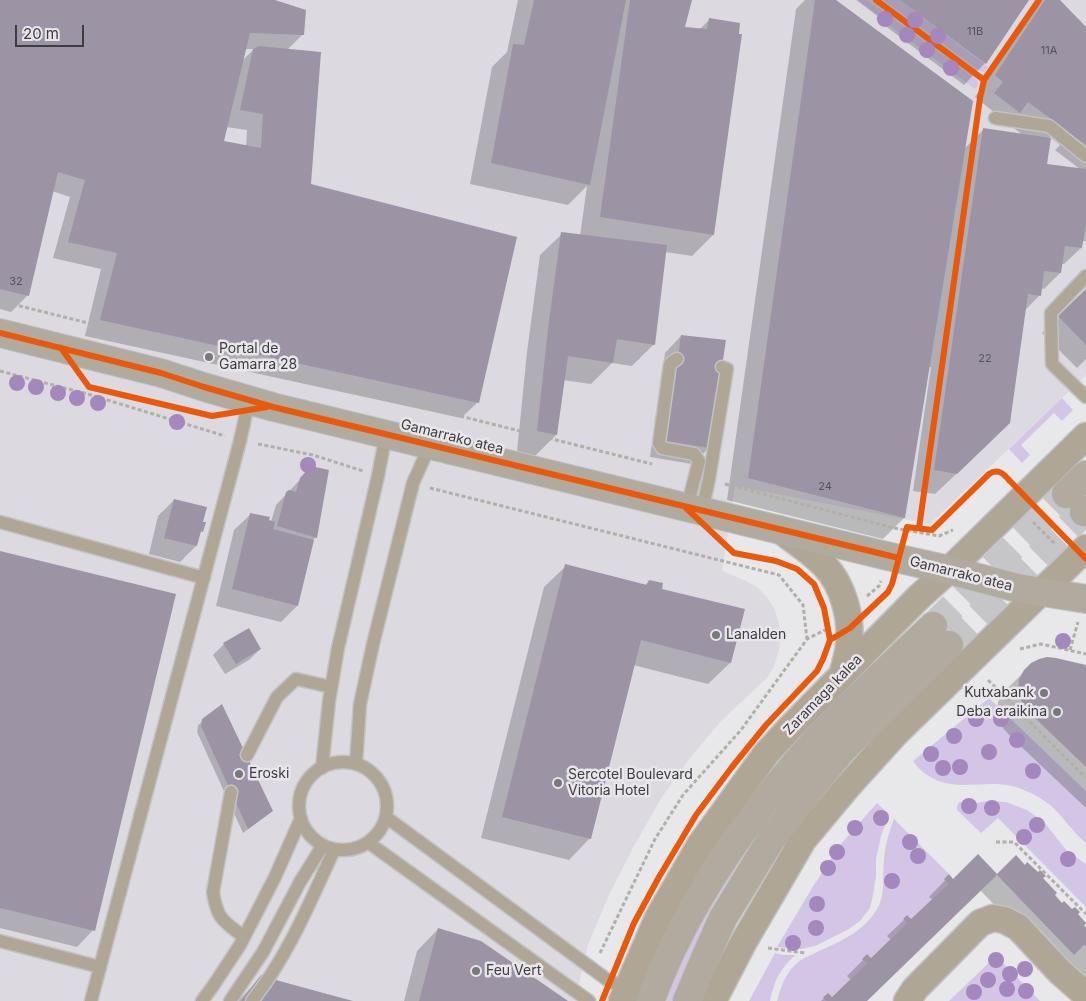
<!DOCTYPE html>
<html>
<head>
<meta charset="utf-8">
<style>
	body { margin:0 }
	#map { position:relative; width:1086px; height:1001px; overflow:hidden; background:#e8e7ea; font-family:Inter,sans-serif }
	canvas { display:block }
	.scale { position:absolute; left:15px; top:25px; width:69px; height:22px; box-sizing:border-box; border:2px solid #3d3c3e; border-top:0; padding-left:6px; font-size:15px; line-height:18px; white-space:nowrap; color:#3d3c3e; -webkit-text-stroke:4px #e8e6eb; paint-order:stroke }
</style>
</head>
<body>
<div id="map">
<canvas width="1086" height="1001"></canvas>
<div class="scale">20 m</div>
</div>
<script>
const ctx = document.querySelector('canvas').getContext('2d');
ctx.lineJoin = 'round';
function fill(path, color) { ctx.fillStyle = color; ctx.fill(path, 'evenodd'); }
function stroke(path, color, width, dash) { ctx.strokeStyle = color; ctx.lineWidth = width; ctx.lineCap = dash ? 'butt' : 'round'; ctx.setLineDash(dash || []); ctx.stroke(path); }
function drawText(font, color, halo, rows, align = 'center') {
  ctx.font = font + ' Inter,sans-serif'; ctx.lineWidth = 5; ctx.setLineDash([]); ctx.textBaseline = 'middle'; ctx.strokeStyle = halo; ctx.fillStyle = color; for (const [text, x, y, turn = 0] of rows) {
    ctx.save(); ctx.translate(x, y); ctx.rotate((+turn || 0) * Math.PI / 180); ctx.textAlign = isNaN(turn) ? turn : align; if (halo) ctx.strokeText(text, 0, 0); ctx.fillText(text, 0, 0); ctx.restore();
  }
}
fill(new Path2D(`
	M0 0H1086V375L930 524 735 486 722 571 744 580 757 587 767 597 774 608 779 624 781 636 779 650 774 666 768 677 722 720 690 758 662 797 634 846 608 897 588 945 575 1001H0Z`), '#ddd9e1');
fill(new Path2D(`
	M855 0H868L976 79 978 82 977 87 975 89Z
	M883 0H900L988 67 985 71 981 72Z
	M1062 398 1073 410 1062 421 1054 413 1021 445 1030 455 1022 463 1009 449Z
	M989 698 1086 791V843C1076 835 1069 825 1060 815 1052 805 1039 796 1026 791 1022 789 1017 787 1012 786 980 779 953 795 923 772 919 769 916 765 913 761Z
	M988 801 1006 802 1027 810 1044 822 1067 851 1086 864V907L998 818 981 833 957 810V806L959 802 976 803Z
	M877 803 889 814 881 836 876 859V876L873 895 870 908 860 921 849 929 815 946 801 949 777 947 812 888 841 844Z
	M894 819 949 874 944 879 948 884 911 919 907 915 903 919 907 923 871 958 867 954 863 959 867 963 832 997 827 993 823 997 826 1001H777C781 987 785 974 796 964 802 958 812 955 819 951 842 941 864 931 877 909 886 895 882 875 884 860 885 846 889 832 894 819Z
	M739 853 746 859 676 1001H660L683 951Z
	M775 953 783 955H795C779 971 775 979 770 1001H749Z
	M996 956 1040 1001H949Z`), '#d3c5e5');
fill(new Path2D(`
	M0 0H271L303 34 287 50 310 185 478 402 461 418 85 336 101 269 53 258 70 197 52 191 27 296 11 312 0 309ZM244 49H254L241 62ZM226 127 247 130 246 147 223 142Z
	M518 0H690L684 28 699 30 710 19 713 235 692 256 665 252 654 344 632 366 612 363 591 384 563 380 556 435 535 456 517 452 527 352 540 255 562 234 580 236 587 186 568 205 470 184 492 67 507 52Z
	M805 0H834L964 149 983 130 1024 136 975 97 1029 14 1043 0H1058L1086 28V240L1085 241H1082L1081 248 1064 264H1061L1060 273 1044 289 1040 288 1039 296 1025 310 987 445 935 494 913 491 931 367H929L904 518 883 539 727 500 796 9ZM1050 137 1060 145 1055 150 1081 170 1045 165 1049 138Z
	M857 0H1027L985 63 964 85 876 19 878 16Z
	M1086 290V359L1077 368 1042 333Z
	M681 336 709 448 692 464 650 457 665 353Z
	M312 467 316 537 313 540 297 606 281 622 216 606 234 530 251 514 271 522 276 505Z
	M174 500 202 523V531L199 534 196 546 180 562 149 554 158 516Z
	M0 552 93 930 77 947 0 928Z
	M566 566 645 585 649 581 660 589 730 663 708 684 633 665 590 838 569 860 481 838 544 587Z
	M224 644 260 649 249 660 225 674 213 655Z
	M1032 664 1086 667V808L1012 738 1003 728 998 718 997 710 998 702 1003 693Z
	M203 720 266 816 243 833 197 732 198 726Z
	M978 856 997 876 1016 857 1025 866 1041 878 1053 896 1062 905 1076 914 1086 929V978L1068 960 1057 970 980 890 865 1001H821L828 994 832 999 851 980 847 976 863 960H871L891 940 887 936 907 917 911 921 933 900 929 897 949 876 953 881Z
	M438 929 566 1001H404L417 951Z
	M262 976 350 1001H238Z`), '#0003');
fill(new Path2D(`
	M0 0H275L306 10 304 35 250 33 224 141 261 148 263 114 240 110 253 49 259 46 321 52 311 184 517 237 479 403 100 320 117 253 68 242 85 180 58 172 29 296 0 289Z
	M534 0H626L590 185 491 163 513 44 524 45Z
	M630 0H692L685 27 707 29 709 18 740 23 739 34H742L714 235 600 217Z
	M815 0H836L973 101 905 518 748 478Z
	M900 0H1029L986 64Z
	M1045 0H1060L1086 27V145L1028 102 1020 113 994 93 1003 82 995 75Z
	M983 128 1051 138 1047 164 1086 169V223L1082 248 1065 246 1061 273 1044 271 1041 296 1028 294 1010 423 957 474 934 470Z
	M561 232 667 245 655 345 617 339 613 363 568 356 557 435 537 431 548 329Z
	M1086 289V345L1058 316Z
	M681 335 726 340 710 448 666 441Z
	M311 466 329 470 317 538 277 526 286 492 289 490 296 492 300 478Z
	M174 499 207 507 203 522H206L203 532 201 531 197 546 164 538Z
	M250 513 270 517 269 520 275 522 273 529 314 540 298 606 232 589Z
	M0 551 176 594 95 931 0 908Z
	M565 564 647 585 649 580 663 583 662 589 745 609 731 663 641 640 591 839 502 817Z
	M249 628 261 649 236 664 223 643Z
	M1047 657 1056 658 1086 665V767L1034 717 1024 706 1019 696 1018 688 1019 679 1024 670 1031 663 1039 659Z
	M222 704 273 811 248 829 201 726 202 719Z
	M978 854 997 874 1016 855 1025 865 1027 862 1038 872 1040 870 1046 876 1043 878 1057 893 1055 895 1062 903 1064 901 1072 909 1075 907 1080 912 1078 914 1086 923 1084 926 1086 927V946L1084 945 1074 955 997 875 867 1001H826L823 997 828 993 832 997 867 963 862 959 867 954 871 958 907 923 903 919 907 915 911 919 948 884 944 879 949 874 953 879Z
	M438 928 481 941 568 1001H419Z
	M261 975 279 981 353 1001H241Z`), '#9c94a4');
stroke(new Path2D(`
	M933 626 1066 494
	M949 645 1084 512`), '#c6c5c8', 28, [28, 14]);
const lane = new Path2D(`
	M995 118 1049 126 1086 156
	M1086 276 1051 313 1052 364 1086 397
	M677 359 670 364 659 443 662 448 694 454 699 461 687 507
	M702 511 709 479 727 369 722 367
	M0 522 204 578
	M247 755 277 697 296 679 331 687
	M299 806a44 44 0 1 1 88 0a44 44 0 1 1-88 0Z
	M356 764 360 704 373 644 413 483 430 445
	M322 768 329 701 338 648 378 476 386 434
	M231 792 213 892C217 919 223 921 244 937
	M386 817 609 981 627 988
	M369 843 589 1001
	M0 941 100 967
	M91 1001 240 441 249 400
	M202 1001 213 986 240 945 275 877 301 818
	M230 1001 263 952 300 882 323 845
	M252 1001C288 956 310 902 334 850`);
const street = new Path2D(`
	M779 529C794 541 812 552 825 566 843 585 852 618 849 645 848 655 845 665 842 675
	M622 1001 658 918 700 845 766 754 790 728 919 597 949 570 1086 436
	M713 1001 743 943 803 840 848 786 895 734 1086 548
	M907 1001 915 989 980 923 993 918 1004 920 1018 927 1060 972 1086 995`);
const primary = new Path2D(`
	M0 333 161 373 204 387 273 407 887 556 949 570 1017 588 1086 599
	M1066 494 1086 475
	M1084 512 1086 510
	M650 1001C657 984 664 966 672 949 705 880 751 815 801 757 842 711 888 669 933 626
	M687 1001 706 956 723 918 770 841 806 794 842 750 949 645`);
stroke(lane, '#c2c2c3', 15);
stroke(street, '#c2c2c3', 29);
stroke(primary, '#c2c2c3', 30);
stroke(new Path2D(`
	M0 301 652 464
	M0 371 91 395 225 436
	M258 444 313 455 363 471
	M725 484 894 528
	M430 488 779 575 803 605 807 639
	M1033 522 1055 544
	M894 528 939 536 953 530
	M867 596 879 586 881 581
	M1020 649 1041 644 1086 654
	M1070 650 1078 622
	M988 680 1086 778
	M996 842H1014L1086 914
	M768 948 805 953
	M600 953 655 839 683 795 741 730 807 639 825 630`), '#b3aea7', 3, [4, 2.5]);
stroke(lane, '#b0a696', 12);
stroke(street, '#b0a696', 26);
stroke(primary, '#b1aa9e', 28);
stroke(new Path2D(`
	M876 0 984 80
	M0 333 161 373 204 387 273 407 899 558
	M61 348 89 387 212 416 267 407
	M686 508 734 553 776 561 797 569 814 584 824 608 830 640
	M919 528 980 98 984 80 1039 0
	M602 1001 634 923 659 877 696 815 732 767 766 725 817 671 823 659 830 640 850 628 888 592 892 584 907 527 932 530 989 474C998 468 1004 474 1010 481L1086 559`), '#e8590c', 6);
ctx.fillStyle = '#a387bd';
for (const [x, y] of [
	[885,19],
	[915,20],
	[907,35],
	[938,36],
	[927,50],
	[951,68],
	[17,383],
	[36,387],
	[58,393],
	[77,398],
	[98,403],
	[177,422],
	[308,465],
	[1063,641],
	[976,719],
	[1001,719],
	[954,736],
	[1017,740],
	[989,752],
	[931,754],
	[960,767],
	[943,768],
	[1033,771],
	[969,806],
	[992,808],
	[881,818],
	[1037,825],
	[855,828],
	[1024,837],
	[910,842],
	[837,852],
	[918,856],
	[1068,859],
	[828,868],
	[892,881],
	[817,904],
	[816,928],
	[793,943],
	[996,960],
	[1025,969],
	[1010,974],
	[988,980],
	[1007,989],
	[1026,991],
	[974,992]
]) { ctx.beginPath(); ctx.arc(x, y, 8, 0, 2 * Math.PI); ctx.fill(); }
for (const [x, y, r, color] of [
	[209,357,5,"#79787a"],
	[716,635,5,"#79787a"],
	[1044,693,5,"#79787a"],
	[1057,712,5,"#79787a"],
	[239,774,5,"#79787a"],
	[558,783,5,"#79787a"],
	[476,971,5,"#79787a"]
]) { const dot = new Path2D(); dot.arc(x, y, r, 0, 2 * Math.PI); ctx.fillStyle = color; ctx.fill(dot); stroke(dot, '#e8e6eb', 2); }
drawText('11px', '#555258', null, [
	["11B",975,32],
	["11A",1049,51],
	["32",16,282],
	["22",985,359],
	["24",825,487]
]);
drawText('14px', '#3d3c3e', '#e8e6eb', [
	["Portal de",219,349],
	["Gamarra 28",219,365],
	["Lanalden",726,635],
	["Kutxabank",1034,693,"right"],
	["Deba eraikina",1047,712,"right"],
	["Eroski",249,774],
	["Sercotel Boulevard",568,775],
	["Vitoria Hotel",568,791],
	["Feu Vert",486,971]
], 'left');
drawText('14px', '#3d3c3e', '#e8e6eb', [
	["Gamarrako atea",452,437,14],
	["Gamarrako atea",961,574,14],
	["Zaramaga kalea",823,695,-46]
]);
</script>
</body>
</html>
